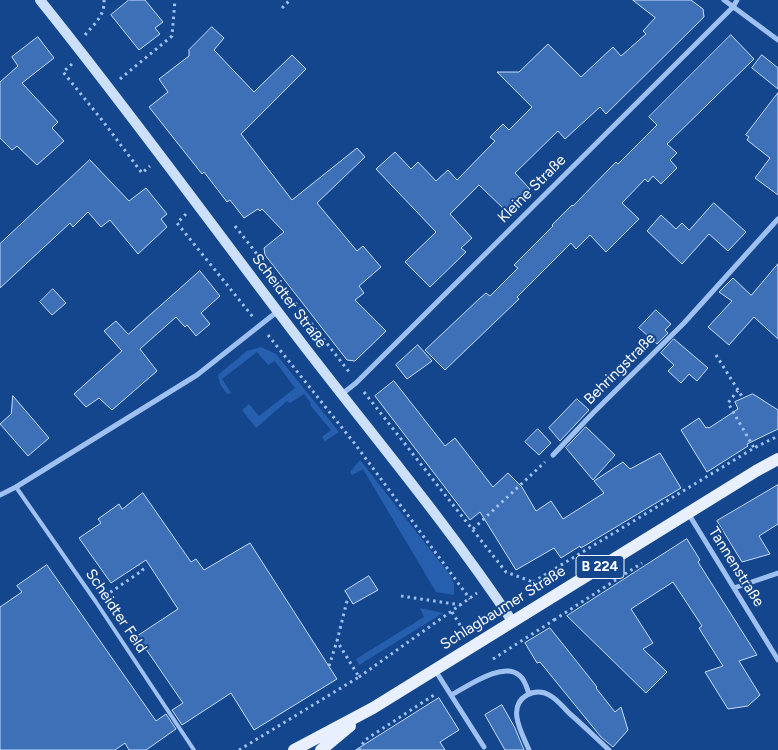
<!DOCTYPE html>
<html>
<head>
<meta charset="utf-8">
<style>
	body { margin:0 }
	canvas { display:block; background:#14468e }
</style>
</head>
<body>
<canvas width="778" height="750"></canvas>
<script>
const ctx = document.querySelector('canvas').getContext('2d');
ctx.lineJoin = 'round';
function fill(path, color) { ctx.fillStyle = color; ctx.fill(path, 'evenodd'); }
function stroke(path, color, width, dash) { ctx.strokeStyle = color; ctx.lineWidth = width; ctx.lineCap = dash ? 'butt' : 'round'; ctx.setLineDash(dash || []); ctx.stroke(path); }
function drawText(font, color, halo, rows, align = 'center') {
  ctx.font = font + ' Figtree,sans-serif'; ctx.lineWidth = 4; ctx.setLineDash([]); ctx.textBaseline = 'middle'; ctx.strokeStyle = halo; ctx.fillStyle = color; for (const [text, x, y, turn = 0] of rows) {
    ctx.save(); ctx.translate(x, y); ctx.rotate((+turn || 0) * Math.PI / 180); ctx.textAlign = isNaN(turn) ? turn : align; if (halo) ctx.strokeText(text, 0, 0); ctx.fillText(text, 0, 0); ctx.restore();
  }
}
fill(new Path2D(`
	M261 347 276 354 339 432 325 441 322 437 331 430 310 405 311 403 304 394 290 403 287 401 256 428 242 410 249 404 259 416 295 388 275 361 268 365 257 352 222 379 231 393 227 394 220 384 218 375 247 351Z
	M360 460 450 575 454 584V595L436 592 363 469 352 475 350 472Z
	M420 608 443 613 359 665 356 659 424 617Z`), '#265fad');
const building = new Path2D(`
	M129 0H145L163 22 155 28 160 34 139 50 111 15Z
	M633 0H691L703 9 704 17 606 114 600 107 565 139 558 131 515 173 530 189 507 212 479 185 450 214 472 238 461 248 466 252 430 287 405 262 436 232 376 169 395 152 411 169 418 162 436 181 448 170 457 180 495 141 490 137 503 124 509 130 532 107 497 72H519L548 44 581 77 613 47 621 56 646 34 643 31 655 18Z
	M212 27 224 38 214 50 254 92 292 55 306 69 241 134 292 200 357 148 365 157 317 203 357 251 363 246 381 267 359 286 364 293 355 300 386 331 355 361 347 360 265 255 264 248 284 232 262 209 260 211 258 209 244 218 230 200 227 202 204 172 202 174 149 107 168 92 159 79 189 56V50Z
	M731 35 754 59 667 144 677 153 670 160 677 168 661 184 653 176 648 182 645 179 622 203 639 219 606 252 590 235 576 249 571 243 517 297 519 299 445 370 425 350 479 299 486 293 490 296 518 268 514 265 553 226 552 225 572 205 573 206 616 162 618 164 657 125 649 117Z
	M38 37 54 58 22 83 58 122 52 128 64 141 37 165 17 146 12 150 0 138V82L18 66 12 57Z
	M762 55 778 68V89L752 68Z
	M778 93V195L755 178 770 158 747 140 749 137 746 135Z
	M90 160 129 201 146 188 167 214 161 219 167 227 138 254 110 220 101 227 88 212 73 227 70 223 0 288V244Z
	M714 203 746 232 728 251 709 234 682 264 647 231 661 215 676 229 682 223 689 230Z
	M778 264V339L754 317 729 345 708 327 732 301 719 292 733 278 751 295Z
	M200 271 220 296 201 313 210 324 196 336 187 325 185 327 176 317 140 349 157 371 112 410 99 398 86 407 74 394 122 351 104 331 116 321 128 334Z
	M53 289 66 303 52 315 40 302Z
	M656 310 671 324 665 330 668 333 657 344 639 328Z
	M674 339 708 368 697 381 689 374 681 383 668 371 674 365 661 353Z
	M418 345 432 361 407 379 396 365Z
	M394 381 445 446 455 438 493 487 508 473 522 487 536 511 551 501 563 519 604 493 594 481 623 462 630 469 660 453 681 488 581 548 580 546 561 558 554 548 516 570 480 512 470 520 375 396Z
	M753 394 778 410V429L747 444 748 446 707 472 681 430 699 418 706 428 708 427 709 428 738 409 735 402Z
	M13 396 49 438 28 456 0 424 11 414Z
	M577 399 589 410 560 441 549 428Z
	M586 427 615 455 593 480 566 448Z
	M538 429 551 443 539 455 525 442Z
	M778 485V524L759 536 770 554 742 562 717 521Z
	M143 493 191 562 196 559 204 570 250 543 337 679 254 730 231 693 182 725 172 710 183 703 137 636 178 609 146 560 111 583 79 538 101 523 98 519 119 504 122 509Z
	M687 539 700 560 698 562 757 655 739 661 760 695 748 706 728 709 705 672 723 666 702 633 699 628 702 626 673 582 631 609 653 643 643 649 667 672 646 693 567 616Z
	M47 565 156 721 166 714 176 729 146 750H129L125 743 115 750H0V607L22 592 17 586Z
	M369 576 378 590 353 604 345 591Z
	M550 628 597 687 596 688 615 712 621 707 628 730 613 747 601 737 540 662 537 663 525 643Z
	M439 698 459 730 440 742 445 750H356Z
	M502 705 515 728 524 750H505L485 715Z`);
fill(building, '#3d70b7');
stroke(building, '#c5dcfc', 1);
stroke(new Path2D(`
	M282 8 290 0
	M85 35C94 24 105 16 104 0
	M72 64 63 72 102 120 142 173 150 166
	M120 79 172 36 175 0
	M186 214 177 223 253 317
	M235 226 350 373
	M268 335 355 444 470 599
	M716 355 743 398
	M738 390 728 403 754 448
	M364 392 506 572 533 582 537 589
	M473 529 545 462
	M533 582 754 448 778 436
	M105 596 143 570 139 565
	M401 596 461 605
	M452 612 465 633
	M554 620 642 563
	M493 659 554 620 552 617
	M329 666 337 641 348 597
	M359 677 477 593
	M239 750 359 677 337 641
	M359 750 365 740 437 693`), '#9fc1f1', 3, [2.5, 4]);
stroke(new Path2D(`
	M16 487 96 602 194 750`), '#9fc1f1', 4);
stroke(new Path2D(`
	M724 0 778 40
	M342 394 356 383 733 7 737 0
	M553 455 593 413 684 323 778 219
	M0 495 16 487 197 375 278 311
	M688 513 778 660
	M734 588 778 573
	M435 670 484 747
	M451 695C467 687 504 660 520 676 525 680 527 688 529 694
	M529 750C522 733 506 707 527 695 534 691 543 691 549 695 557 699 563 707 569 713 583 725 596 738 609 750`), '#9fc1f1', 5);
stroke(new Path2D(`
	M40 0C131 113 216 231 304 346 374 437 448 525 512 621`), '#cde0fb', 10);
stroke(new Path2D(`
	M294 750 373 708 756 471 778 459
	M321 750 350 726`), '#e8f0ff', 12);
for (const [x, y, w] of [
	[600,567,48]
]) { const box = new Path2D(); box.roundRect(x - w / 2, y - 11.5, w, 23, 4); ctx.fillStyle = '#14468e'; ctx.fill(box); stroke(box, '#fff', 1); }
drawText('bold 14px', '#fff', null, [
	["B 224",600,567]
]);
drawText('15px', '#fff', '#14468e', [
	["Kleine Straße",532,189,-45],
	["Scheidter Straße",289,301,53],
	["Behringstraße",620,369,-45],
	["Tannenstraße",736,567,58],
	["Schlagbaumer Straße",503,608,-32],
	["Scheidter Feld",116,611,56]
]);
</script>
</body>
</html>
